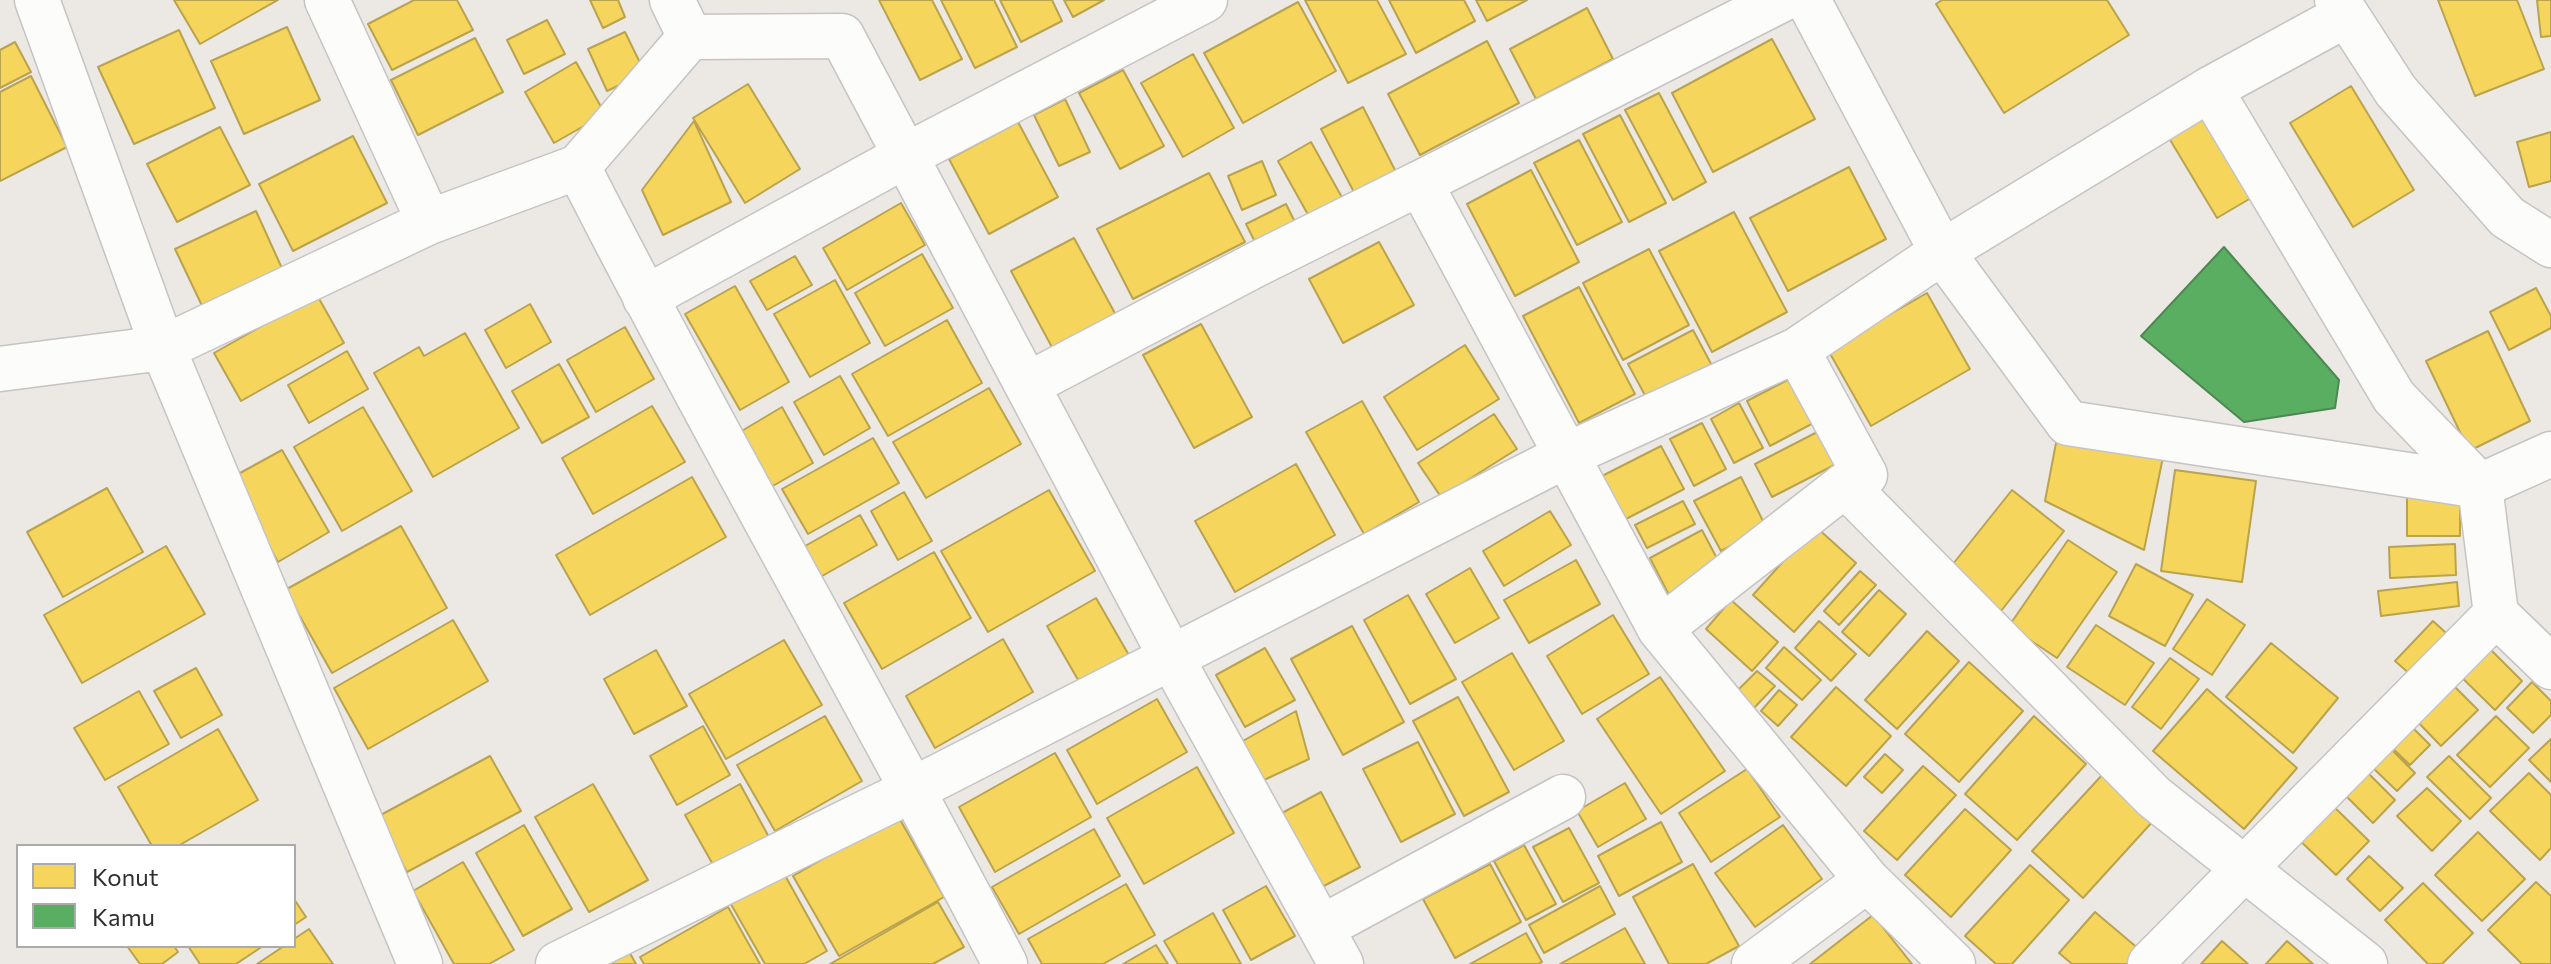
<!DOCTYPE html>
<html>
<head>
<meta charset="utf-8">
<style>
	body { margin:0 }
	#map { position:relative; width:2551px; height:964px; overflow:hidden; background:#ece8e4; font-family:Commissioner,sans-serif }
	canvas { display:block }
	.legend { position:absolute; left:16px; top:844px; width:280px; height:104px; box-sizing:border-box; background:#fff; border:2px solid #ababab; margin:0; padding:10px 14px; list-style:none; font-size:24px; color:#2e2e2e }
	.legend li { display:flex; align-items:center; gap:16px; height:40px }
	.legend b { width:40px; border:2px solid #ababab }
</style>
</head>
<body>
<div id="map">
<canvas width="2551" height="964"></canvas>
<ul class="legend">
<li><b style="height:22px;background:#f6d55c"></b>Konut</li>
<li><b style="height:22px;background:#5aae61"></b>Kamu</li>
</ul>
</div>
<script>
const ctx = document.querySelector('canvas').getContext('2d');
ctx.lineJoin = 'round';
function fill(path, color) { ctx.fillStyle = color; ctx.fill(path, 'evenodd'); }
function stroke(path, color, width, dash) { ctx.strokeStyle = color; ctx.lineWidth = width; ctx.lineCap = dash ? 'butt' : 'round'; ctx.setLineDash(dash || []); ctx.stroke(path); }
const homes = new Path2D(`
	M174 0H278L200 44Z
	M414 0H457L473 30 392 70 368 24Z
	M590 0H618L625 17 603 28Z
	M879 0H932L962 59 920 80Z
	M941 0H994L1017 47 975 68Z
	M1000 0H1052L1062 21 1021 42Z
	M1064 0H1104L1073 17Z
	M1305 0H1377L1406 54 1348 83Z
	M1389 0H1464L1475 21 1416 53Z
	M1476 0H1527L1487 21Z
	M1942 0H2107L2129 35 2004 113 1936 4Z
	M2438 0H2517L2544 69 2475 96Z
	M2537 0H2551V36L2541 37Z
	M1298 2 1336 71 1243 123 1204 53Z
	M1587 8 1613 59 1536 99 1510 49Z
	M547 20 565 54 524 74 507 40Z
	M287 27 320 100 244 134 211 61Z
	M179 30 215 108 134 144 98 67Z
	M625 32 645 73 607 91 588 49Z
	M475 38 503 92 418 135 391 80Z
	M1772 39 1815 119 1713 172 1672 93Z
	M1487 41 1519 103 1420 155 1388 94Z
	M15 42 31 72 0 88V50Z
	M1193 54 1234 128 1183 157 1141 83Z
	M576 62 605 114 554 143 525 92Z
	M1123 70 1164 146 1120 169 1079 93Z
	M31 76 67 147 0 181V92Z
	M748 84 800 169 745 203 693 118Z
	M2351 86 2414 190 2353 227 2290 123Z
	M1659 93 1706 182 1673 200 1625 110Z
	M1065 99 1090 152 1059 166 1034 115Z
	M1363 107 1398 176 1357 198 1321 129Z
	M1620 115 1666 203 1629 222 1583 134Z
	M2203 117 2251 198 2217 218 2169 138Z
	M694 121 731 202 663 235 642 190Z
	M1018 122 1058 197 989 234 949 159Z
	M220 127 250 185 177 222 147 164Z
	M2551 132V181L2529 187 2517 142Z
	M353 136 387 203 293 251 259 184Z
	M1579 140 1622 222 1577 245 1534 163Z
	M1311 142 1344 201 1311 220 1278 161Z
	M1262 161 1276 195 1242 210 1228 176Z
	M1849 167 1886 239 1788 291 1750 218Z
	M1531 170 1579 262 1515 296 1467 204Z
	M1209 173 1245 242 1133 299 1097 229Z
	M901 203 925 245 847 290 823 248Z
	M1286 204 1297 226 1257 246 1246 224Z
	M256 211 285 275 205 312 175 249Z
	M1734 212 1787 312 1712 352 1659 251Z
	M1074 238 1117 317 1054 351 1011 271Z
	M1379 242 1414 305 1343 343 1309 279Z
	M1649 249 1689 325 1623 360 1583 283Z
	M922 254 953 308 885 346 855 293Z
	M795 256 812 285 767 310 750 281Z
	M835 280 870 343 810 377 774 314Z
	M735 286 789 382 740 410 685 314Z
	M1579 287 1635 394 1579 423 1523 316Z
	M2536 288 2551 316V328L2509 350 2490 312Z
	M1927 293 1970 369 1871 426 1828 350Z
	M317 295 344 343 241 401 214 353Z
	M530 304 551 342 506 368 485 330Z
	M947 320 982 383 888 436 852 374Z
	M1201 324 1252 417 1194 448 1143 355Z
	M625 327 654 379 596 412 567 360Z
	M1693 330 1717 375 1652 408 1628 364Z
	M2488 331 2530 421 2469 451 2426 361Z
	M465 333 519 428 433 477 374 373 419 347 424 356Z
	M1465 345 1499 399 1417 450 1384 397Z
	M347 351 368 389 309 423 288 385Z
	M559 364 589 417 542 443 512 391Z
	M1797 375 1821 419 1770 446 1747 401Z
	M840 376 870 428 824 455 794 402Z
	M989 388 1021 444 926 498 893 442Z
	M1362 401 1419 502 1364 534 1306 432Z
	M1739 403 1763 448 1734 463 1711 419Z
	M652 406 685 462 593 514 562 458Z
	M363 407 412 491 342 531 294 447Z
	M782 407 813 463 771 487 740 432Z
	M1494 414 1517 449 1441 497 1418 463Z
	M1702 423 1726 469 1694 486 1670 439Z
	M1831 425 1848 458 1772 497 1755 464Z
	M873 438 899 483 808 534 782 489Z
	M2056 443 2163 457 2144 550 2045 501Z
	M1661 446 1684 489 1624 520 1602 476Z
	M282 450 329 532 278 562 231 478Z
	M1296 464 1335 535 1235 592 1195 521Z
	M2175 470 2256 481 2242 582 2161 571Z
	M692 477 726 537 590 615 556 555Z
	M1741 477 1766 527 1721 551 1694 501Z
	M107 488 143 552 63 597 27 532Z
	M1049 490 1095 571 988 632 941 551Z
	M2012 490 2064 531 2001 611 1949 569Z
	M904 492 932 541 898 560 871 511Z
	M2407 492H2460V536H2407Z
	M1683 501 1695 524 1647 548 1635 525Z
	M1550 511 1571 545 1504 586 1483 551Z
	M860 515 877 545 815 580 798 550Z
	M401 526 447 608 332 673 285 590Z
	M1815 526 1856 563 1794 632 1753 595Z
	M1702 530 1722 568 1669 595 1650 558Z
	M2068 540 2117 572 2057 658 2009 626Z
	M2455 544 2456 575 2390 578 2389 547Z
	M166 546 205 614 82 683 44 615Z
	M934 552 971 618 882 669 844 603Z
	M1576 560 1600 604 1529 643 1504 600Z
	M2136 564 2193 595 2165 646 2109 616Z
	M1470 568 1499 618 1455 643 1426 594Z
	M1860 571 1876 585 1839 625 1824 611Z
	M2457 582 2459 606 2381 616 2378 591Z
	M1879 590 1906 614 1869 656 1842 632Z
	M1408 595 1456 679 1410 704 1364 620Z
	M1096 598 1130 657 1081 685 1047 626Z
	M2207 599 2245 625 2212 675 2173 649Z
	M1731 600 1778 642 1752 671 1706 629Z
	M1613 615 1649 674 1582 714 1547 656Z
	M453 620 488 681 368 749 334 688Z
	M1819 621 1856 654 1831 681 1795 648Z
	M2433 621 2457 643 2419 682 2395 661Z
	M2096 625 2154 663 2125 705 2067 667Z
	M1352 626 1404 722 1343 755 1291 659Z
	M1927 631 1959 661 1897 729 1865 700Z
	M1003 639 1033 692 935 748 906 696Z
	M784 640 822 705 726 759 689 694Z
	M2481 640 2522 681 2495 710 2452 668Z
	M2271 643 2338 698 2293 753 2226 697Z
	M1784 647 1821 680 1802 700 1766 668Z
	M1265 648 1295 700 1245 727 1216 675Z
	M656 650 687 706 634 734 604 679Z
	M1512 653 1564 741 1514 770 1462 682Z
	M2170 658 2199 679 2161 729 2132 707Z
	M1969 662 2023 711 1959 782 1905 734Z
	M196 668 222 715 181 738 154 691Z
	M1757 671 1775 686 1754 708 1736 692Z
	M1660 677 1725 771 1661 814 1597 719Z
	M2446 678 2478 710 2441 746 2410 714Z
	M2532 682 2551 701V715L2533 733 2507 708Z
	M1836 687 1891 736 1846 786 1791 737Z
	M2207 689 2297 768 2244 829 2153 751Z
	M1779 690 1797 705 1778 726 1761 711Z
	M139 691 169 744 105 780 74 728Z
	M1458 697 1509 792 1464 816 1413 721Z
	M1157 699 1187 752 1097 804 1067 750Z
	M1296 711 1309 759 1264 780 1241 742Z
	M825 716 862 781 775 831 737 765Z
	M2034 716 2086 764 2017 840 1965 794Z
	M2496 716 2529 748 2490 787 2457 755Z
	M2404 719 2430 745 2410 765 2383 739Z
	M703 726 730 775 677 805 650 756Z
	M218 729 258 800 178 846H152L118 787Z
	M2551 739V782L2529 760Z
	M1418 742 1455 814 1401 842 1363 769Z
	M2388 746 2415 773 2397 791 2370 765Z
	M1055 753 1091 817 995 872 959 807Z
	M1885 754 1903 770 1882 793 1864 777Z
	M490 756 521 811 407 872 377 817Z
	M2449 756 2491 798 2470 819 2427 777Z
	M1923 766 1956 795 1897 860 1864 831Z
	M1197 767 1234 833 1144 884 1107 818Z
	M1747 769 1780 817 1711 862 1679 813Z
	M2368 773 2395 800 2373 823 2346 796Z
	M2529 773 2551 795V848L2540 860 2490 811Z
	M2103 774 2154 820 2083 898 2032 851Z
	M1625 783 1646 819 1598 847 1577 811Z
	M593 784 648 880 589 912 535 817Z
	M740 784 770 839 716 870 685 815Z
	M2427 788 2461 821 2432 851 2397 816Z
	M1321 792 1360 867 1320 888 1282 813Z
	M2328 801 2369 841 2336 875 2294 835Z
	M1965 809 2011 850 1951 917 1905 875Z
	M898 816 944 897 839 956 793 876Z
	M1661 822 1682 862 1619 896 1598 856Z
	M524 825 572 909 523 936 476 853Z
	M1783 825 1822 879 1755 927 1715 873Z
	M1569 828 1599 883 1563 902 1533 847Z
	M1094 829 1120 876 1019 934 992 887Z
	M2478 832 2525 879 2482 921 2435 875Z
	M1524 845 1556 904 1526 920 1494 861Z
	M2369 856 2403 888 2380 911 2347 879Z
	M463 862 514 950 489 964H454L413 891Z
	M1490 864 1521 922 1455 958 1423 899Z
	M1693 864 1739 946 1706 964H1669L1633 897Z
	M2030 865 2069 900 2012 964H1996L1965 936Z
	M782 870 827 951 804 964H765L728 899Z
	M2536 882 2551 896V964H2522L2488 930Z
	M2423 883 2473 933 2442 964H2428L2385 920Z
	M1126 884 1155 935 1103 964H1042L1028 939Z
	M1266 886 1295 936 1251 960 1223 910Z
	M1600 886 1615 914 1544 953 1529 925Z
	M294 899 306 917 294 925Z
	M938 902 964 947 933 964H830Z
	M728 907 760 964H644L640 957Z
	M2095 912 2140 950 2127 964H2072L2059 953Z
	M1213 913 1241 964H1178L1164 941Z
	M1873 915 1912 964H1810Z
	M1625 928 1645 964H1560Z
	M309 929 333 964H257L284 946H294V939Z
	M1526 933 1542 962 1538 964H1470Z
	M2222 941 2248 964H2201Z
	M2287 941 2313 964H2266Z
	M1156 945 1168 964H1123Z
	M127 946H174L178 952 162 964H140Z
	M188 946H263L236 964H200Z
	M627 948 636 964H599Z`);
fill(homes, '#f6d55c');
stroke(homes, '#baa34e', 2);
const public = new Path2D(`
	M2224 247 2339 380 2335 408 2244 422 2141 336Z`);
fill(public, '#5aae61');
stroke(public, '#4d8852', 2);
const minor = new Path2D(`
	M37 0 163 348 420 964
	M327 0 429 222 578 167 690 37
	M672 0 690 37 842 36 1172 659 1341 964
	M1808 0 1942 252 2068 423 2480 486 2551 454
	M2337 0 2396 91 2507 217 2551 245
	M2346 15 2210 89 2394 397 2480 486 2496 614 2551 667
	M578 167C715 436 866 697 1005 964
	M1420 183 1781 0
	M645 298 905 156 1205 0
	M1797 350 1865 475 1845 485 2154 797 2365 964
	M0 369 163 348 429 222
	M1027 385 1257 264 1420 183 1660 629 1867 880 1953 964
	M1660 629 1845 485
	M1321 928 1563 797
	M558 964 914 789 1567 455 1797 350 1942 252 2210 89
	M1754 964 1867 880
	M2150 964 2496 614`);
stroke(minor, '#c5c4c5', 47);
stroke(minor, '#fcfcfb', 44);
</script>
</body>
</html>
